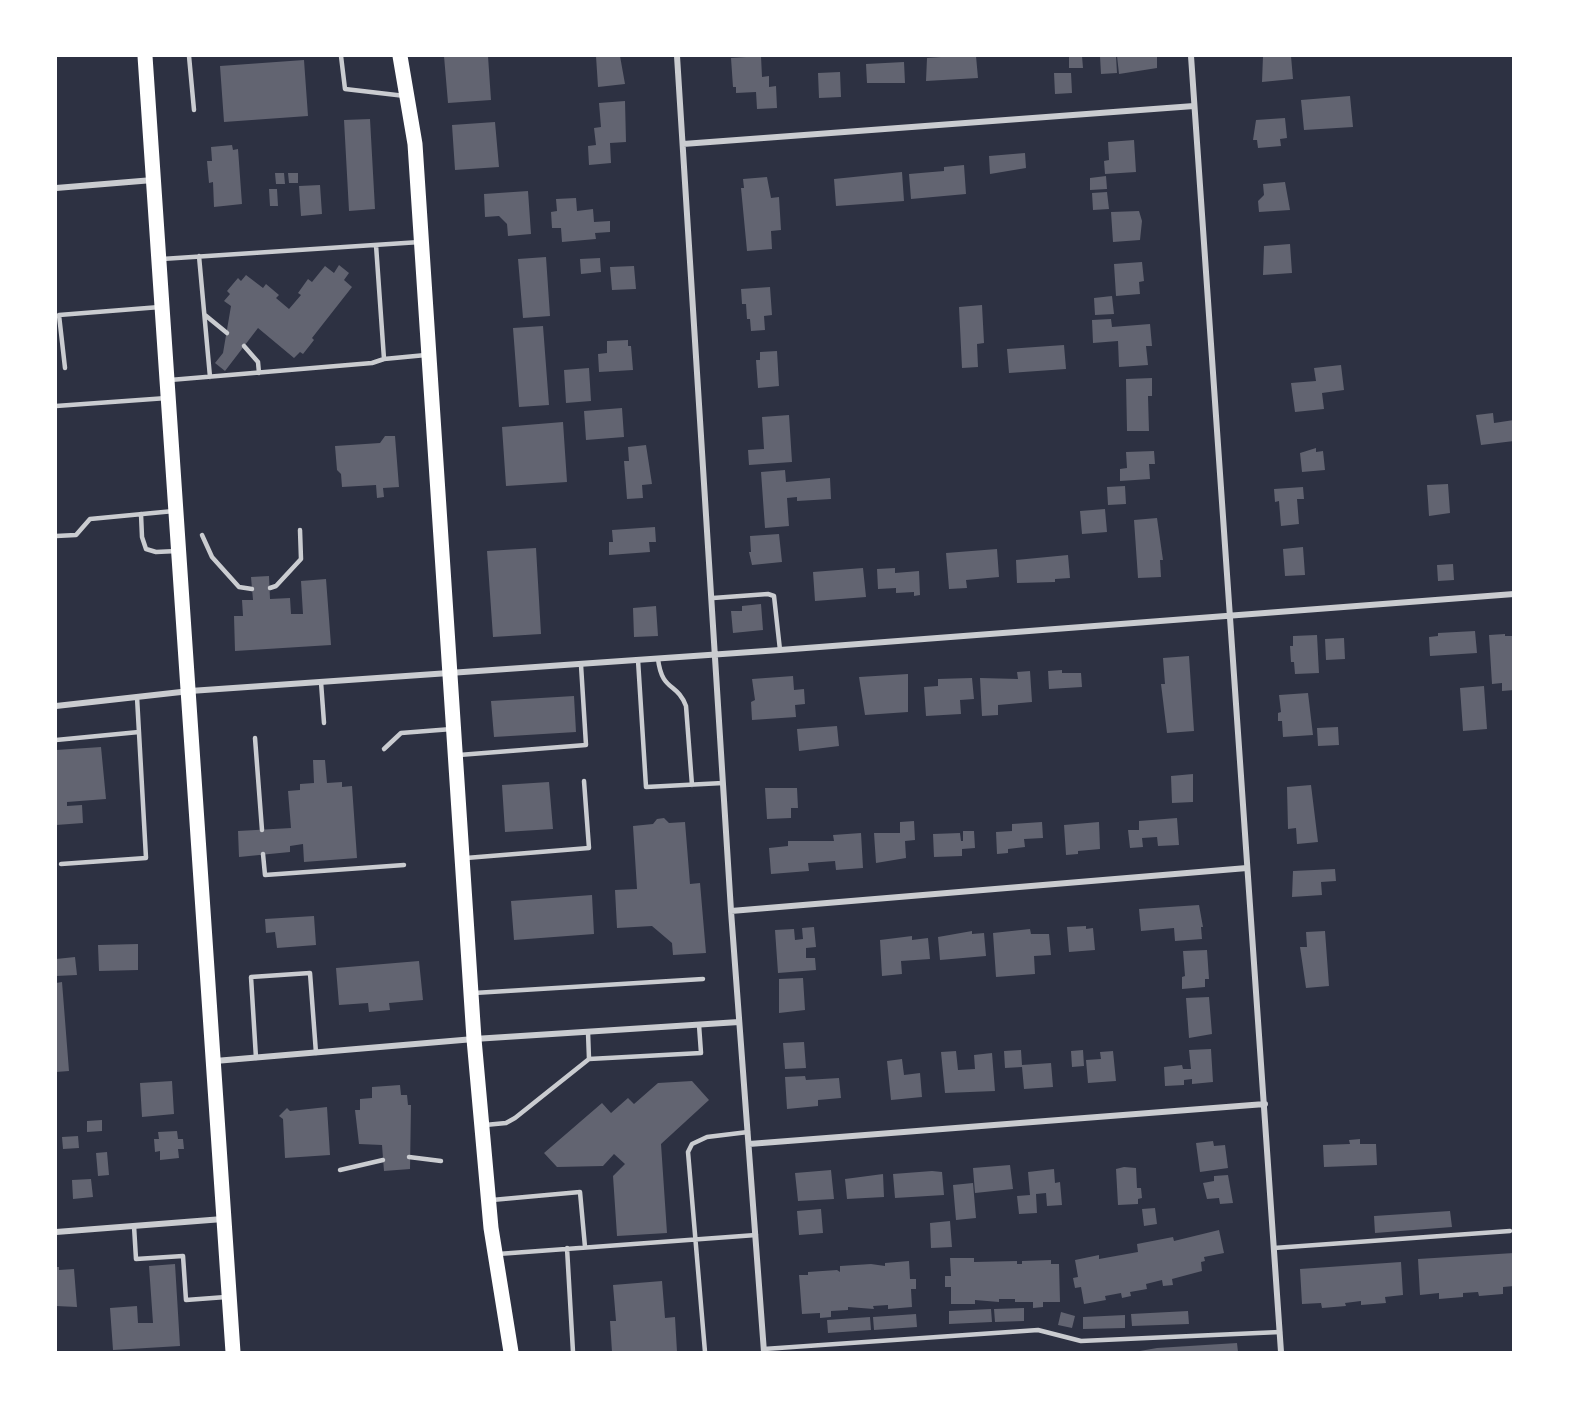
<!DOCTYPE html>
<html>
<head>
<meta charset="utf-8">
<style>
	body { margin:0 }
	#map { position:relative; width:1569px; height:1408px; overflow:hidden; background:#2d3142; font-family:Cabin,sans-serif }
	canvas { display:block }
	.frame { position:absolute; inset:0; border:57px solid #fff; pointer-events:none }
</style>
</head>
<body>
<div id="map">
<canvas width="1569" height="1408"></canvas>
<div class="frame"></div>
</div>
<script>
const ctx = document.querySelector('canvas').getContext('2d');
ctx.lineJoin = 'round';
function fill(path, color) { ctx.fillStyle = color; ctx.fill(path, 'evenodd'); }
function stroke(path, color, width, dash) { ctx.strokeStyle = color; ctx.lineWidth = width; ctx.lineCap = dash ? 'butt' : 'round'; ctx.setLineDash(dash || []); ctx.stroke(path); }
fill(new Path2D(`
	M444 56H488L491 100 448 103Z
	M596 56H620L625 84 598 87Z
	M761 56 762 77 769 76V87L776 86 777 108 757 109 756 92 736 93V87H733L731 58Z
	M955 56H976L978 78 926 81 927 58Z
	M1069 56H1082L1083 68H1069Z
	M1100 56H1116L1117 73 1101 74Z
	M1117 56H1157V68L1119 74Z
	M1263 56H1291L1293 79 1262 82Z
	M304 60 308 116 224 122 220 66Z
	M904 62 905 83H867L866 64Z
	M840 72 841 97 819 98 818 73Z
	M1054 73H1071L1072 93 1055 94Z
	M1350 96 1353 127 1304 130 1301 100Z
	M625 101 626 142 610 143 611 163 589 165 588 146 596 145 594 128 601 127 599 103Z
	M1285 118 1287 138 1280 139 1281 146 1258 148 1257 140H1253L1256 120Z
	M370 119 375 209 349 211 344 120Z
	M495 122 499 167 455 170 452 125Z
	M1134 140 1136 172 1105 174 1104 161 1109 160 1108 142Z
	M232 145 233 150 238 149 242 204 214 207 213 182 209 183 207 161H212L211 147Z
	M1025 153 1026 168 990 174 989 156Z
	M964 165 966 194 911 199 909 174 944 171V167Z
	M902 172 904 201 836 206 834 179Z
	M275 173H284L285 184H276Z
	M288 173H298V183H289Z
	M1106 176 1107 189 1090 190V178Z
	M767 177 771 198 779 197 781 230 771 231 772 249 747 251 741 188H744L743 179Z
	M1285 182 1290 210 1259 212 1258 201 1264 195 1263 184Z
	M320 185 322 214 301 216 299 186Z
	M269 189H277L278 206H270Z
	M528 191 531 234 508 236 507 224 499 216 485 217 484 194Z
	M1107 192 1109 209 1093 210 1092 193Z
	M576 198 577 211 593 209 594 222 610 221V232L595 233 596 239 562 242 561 228H552L551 212 557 211 556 199Z
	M1139 211 1142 221 1140 240 1113 242 1111 212Z
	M1290 244 1292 273 1263 275 1264 246Z
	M546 257 550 316 523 318 518 259Z
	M600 258 601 272 581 274 580 259Z
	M1142 262 1144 281 1139 282 1140 294 1116 296 1114 264Z
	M339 265 349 273 344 280 352 287 312 338 314 340 303 354 300 352 294 358 258 328 225 371 215 363 223 353 231 306 224 301 230 294 227 291 238 278 241 281 246 275 263 288 266 284 279 295 276 298 289 309 301 295 298 293 308 279 312 282 325 266 334 273Z
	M634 266 636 289 612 290 610 267Z
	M770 287 772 315 764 316 765 330 751 331 750 319H747L746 304H742L741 289Z
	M1112 296 1114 314 1095 315 1094 298Z
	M982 305 984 343 977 344 978 367 962 368 959 307Z
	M1111 319 1112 327 1150 324 1152 346H1146L1148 365 1119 367 1118 341 1093 343 1092 320Z
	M543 326 549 405 519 407 513 328Z
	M628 340V346H631L633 370 599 372 598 354 607 353V341Z
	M1064 345 1066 369 1009 373 1007 349Z
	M777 351 779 386 758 388 756 360H760V352Z
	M1341 365 1344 390 1322 393 1324 409 1295 412 1291 383 1316 381 1314 368Z
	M589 368 591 401 566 403 564 370Z
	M1152 378V396H1148L1149 431H1127L1126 379Z
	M622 408 624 437 586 440 584 411Z
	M1493 413 1494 423 1514 420V441L1481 445 1476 415Z
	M789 415 792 462 749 465 748 450 764 449 762 417Z
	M563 422 567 482 506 486 502 427Z
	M385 436H395L399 487 383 488 384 497 377 498 376 485 342 487 341 474 337 470 335 446 380 443Z
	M646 445 652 484 642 485 643 498 627 499 624 461H629L628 447Z
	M1316 448V452L1323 451 1325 470 1302 472 1300 453Z
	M1154 451 1155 464H1149L1150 479 1120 481V469L1127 468 1126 452Z
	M785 470 786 482 830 478 831 499 797 501V497L787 498 789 526 765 528 761 472Z
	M1448 484 1450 513 1429 516 1427 485Z
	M1125 486 1126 504 1108 505 1107 487Z
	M1303 487 1304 499H1297L1299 524 1281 526 1279 501 1275 502 1274 489Z
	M1105 509 1107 532 1082 534 1080 511Z
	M1157 518 1163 560H1160L1161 577 1138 578 1134 520Z
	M655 527 656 542H649L650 552 609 555V542H613L612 530Z
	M779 534 782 562 752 565 749 552H751L750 536Z
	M1303 547 1305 575 1285 576 1283 549Z
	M536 548 541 634 493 637 487 551Z
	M997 549 999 577 966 580 967 588 949 589 946 553Z
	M1068 555 1070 578 1055 579V582L1017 583 1016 560Z
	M1453 564 1454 580 1438 581 1437 565Z
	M863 568 866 597 815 601 813 572Z
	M895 568V573L919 571 920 595 914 596V592L896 593V588L878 589 877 569Z
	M269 576 270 599 290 598 291 614H303L301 581 326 579 331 645 235 651 234 616H243L242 600H253L251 577Z
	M761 604 763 630 733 633 731 611H742V606Z
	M656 606 658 636 634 637 633 608Z
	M1475 631 1477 653 1430 656 1429 637 1438 636V633Z
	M1505 634V636H1514V690L1502 691V683L1492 684 1489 635Z
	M1317 635 1319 673 1295 674 1294 662H1291L1290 646H1293V636Z
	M1344 638 1345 659 1326 660 1325 639Z
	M1189 656 1194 731 1167 733 1161 684H1165L1163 658Z
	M1062 670V673H1081L1082 687 1049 689 1048 671Z
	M1030 671 1032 702 998 705V715L982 716 980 678 1018 679 1017 672Z
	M908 674V712L865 715 859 677Z
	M793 676 794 690 804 689 805 704 795 705 796 717 752 720 751 702 755 700 752 679Z
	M972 678 974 699 960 700 961 714 926 716 924 687 938 686V679Z
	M1484 686 1487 729 1463 731 1460 688Z
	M1308 693 1313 735 1283 737 1282 721H1278V713L1281 712 1279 695Z
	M574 696 576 732 494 737 491 701Z
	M837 726 839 746 799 751 797 729Z
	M1338 727 1339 745 1318 746 1317 728Z
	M101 747 106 799 67 802V806L82 805 83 823 56 825V750Z
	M313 760H325L327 783 342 782V787L352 786 357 858 304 862 303 844 290 846V852L239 857 238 831 291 828 288 791 300 790V784L314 783Z
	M1193 774V802L1172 803 1171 776Z
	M549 782 553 829 505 832 502 785Z
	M1311 785 1318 842 1297 844 1296 828 1288 829 1287 787Z
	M765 788H797L798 808H791V818L767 819Z
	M664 818 669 823 685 822 690 884 700 883 706 953 673 955 672 943 652 926 617 928 615 890 637 889 633 826 653 824 657 819Z
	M1177 818 1179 845 1158 846 1157 837 1142 838 1143 847 1130 848 1128 830H1139V821Z
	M914 821 915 840 905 841 906 858 876 863 874 833H900V822Z
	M1042 822 1043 838 1024 839 1025 847 1008 849V853L997 854 996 832 1012 831V824Z
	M1099 822 1100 849 1078 851V854L1066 855 1064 825Z
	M963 831H974L975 848 962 849V856L934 857 933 834 960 833 961 841H963Z
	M861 833 863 868 836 870 835 861 808 863 809 871 771 874 769 848 788 846V841H834L833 835Z
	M1335 869 1336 881 1321 882 1322 895 1292 897 1293 871Z
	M592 895 594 934 514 940 511 901Z
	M1199 905 1203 927H1201L1202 939 1175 941 1174 928 1141 931 1139 909Z
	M314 916 316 945 277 948 275 932 266 933 265 919Z
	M1086 926V929L1093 928 1095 950 1069 952 1067 927Z
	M814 927 816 947 806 948V958H815L816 970 778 973 775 930 794 929 795 940 803 939 802 928Z
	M1030 929 1031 934H1049L1051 955 1034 956 1035 974 996 977 993 933Z
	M972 931V934L984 933 986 956 940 960 938 937Z
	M1325 931 1329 986 1306 988 1300 947H1307L1306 932Z
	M912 936V940L928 938 930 959 901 961 902 974 882 976 880 940Z
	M138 944V970L99 971 98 945Z
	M1207 950 1209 979H1205V987L1182 989V977L1185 976 1183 951Z
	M75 957 77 975 56 976V959Z
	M419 961 423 1000 389 1003 390 1010 369 1012 368 1003 339 1005 336 968Z
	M803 978 805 1010 779 1013V979Z
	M62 982 69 1071 56 1072V983Z
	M1209 997 1212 1034 1189 1038 1186 998Z
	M804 1042 806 1068 785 1069 783 1043Z
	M1211 1049 1213 1082 1192 1084V1079L1184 1080V1085L1165 1086 1164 1067 1182 1065 1183 1069H1191L1189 1050Z
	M1021 1050 1022 1065 1051 1063 1053 1087 1024 1089 1022 1067 1005 1068 1004 1051Z
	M1083 1050 1084 1066 1072 1067 1071 1051Z
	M956 1051 958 1070 975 1069 974 1055 992 1053 995 1091 945 1093 941 1052Z
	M1113 1051 1116 1081 1088 1083 1086 1060 1101 1059 1100 1052Z
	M902 1059 904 1075 920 1073 922 1097 891 1100 887 1061Z
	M805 1076 806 1080 839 1078 841 1098 818 1100V1106L787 1109 785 1077Z
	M172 1081 174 1114 142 1117 140 1083Z
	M692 1081 709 1100 661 1144 667 1233 617 1236 613 1176 625 1164 614 1154 603 1166 557 1167 544 1153 602 1103 611 1113 628 1098 634 1104 658 1083Z
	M400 1085 401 1095H407L408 1105H411L410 1169 384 1171 382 1145 359 1144 355 1110H360V1099L372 1098V1087Z
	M327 1107 330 1155 285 1158 283 1119 279 1116 287 1108 290 1111Z
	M102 1120V1131L87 1132V1121Z
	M177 1131 178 1139H183L184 1149H178L179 1158 160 1160V1151L155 1152 154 1139H159L158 1132Z
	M78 1136 79 1148 63 1149 62 1137Z
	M1360 1139V1144H1376L1377 1165 1324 1167 1323 1145 1350 1144 1349 1140Z
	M1213 1141 1214 1146 1225 1145 1228 1168 1200 1172 1196 1143Z
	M107 1152 109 1175 98 1176 96 1153Z
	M1010 1165 1013 1189 975 1193 973 1168Z
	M1124 1167 1136 1168 1137 1188H1141L1142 1198 1138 1199V1204L1118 1205 1116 1169Z
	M1054 1169 1055 1183 1060 1182 1062 1205 1047 1206 1046 1193 1036 1194 1037 1213 1019 1214 1017 1196 1030 1195 1028 1172Z
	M831 1170 834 1199 798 1201 795 1173Z
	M932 1171 942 1172 944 1195 895 1198 893 1174Z
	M883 1174 884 1197 847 1199 845 1179Z
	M1228 1175 1233 1203 1220 1204 1219 1198 1207 1199 1203 1183 1214 1181V1176Z
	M91 1179 93 1197 73 1199 72 1180Z
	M973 1183 976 1218 956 1220 953 1185Z
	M1155 1208 1157 1224 1144 1226 1142 1209Z
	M821 1209 823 1233 799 1235 797 1211Z
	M1450 1211 1452 1227 1375 1233 1374 1216Z
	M950 1221 952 1247 931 1248 930 1223Z
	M1219 1230 1224 1253 1204 1257 1205 1261 1201 1262 1202 1271 1172 1279 1173 1285 1163 1286 1162 1280 1146 1284 1147 1289 1130 1292 1131 1296 1122 1298 1121 1293 1105 1296 1106 1300 1084 1304 1081 1287 1075 1288 1073 1278 1078 1277 1075 1260 1099 1255V1259L1138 1252 1137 1244 1173 1237 1174 1241Z
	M1514 1253V1286L1503 1287V1294L1479 1296 1478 1292 1463 1293V1297L1439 1299V1293L1420 1295 1418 1259Z
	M950 1258H974V1262L1017 1261V1264H1022V1261L1051 1260V1264H1059L1060 1302H1043V1307L1033 1308V1302H1015V1299H999V1302L975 1300V1304H951V1287H945V1276H951Z
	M909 1261 910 1279H916V1289H911L912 1307 888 1309V1305L873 1306 874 1309 848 1307V1310L831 1311V1317L820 1318V1313L802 1314 799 1275H808V1272L837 1270 840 1272V1266L871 1264 885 1266V1263Z
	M1401 1262 1403 1295 1385 1297 1386 1303 1361 1305V1301L1345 1303 1346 1306 1322 1308 1321 1303 1302 1304 1300 1269Z
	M175 1264 180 1346 113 1350 110 1308 137 1306 138 1323H153L149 1266Z
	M56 1267H59V1270L74 1269 77 1307 56 1306Z
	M662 1281 665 1318 675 1317 677 1352H612L610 1321H616L613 1285Z
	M1024 1308V1321L995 1322 994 1309Z
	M991 1309 992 1322 949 1324V1311Z
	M1188 1311 1189 1324 1132 1326 1131 1314Z
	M1061 1312 1075 1316 1072 1328 1058 1325Z
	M916 1314 917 1327 874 1330 873 1317Z
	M1125 1315V1328L1083 1329V1317Z
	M870 1317 871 1330 828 1333 827 1320Z
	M1237 1343 1238 1352H1134L1157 1348Z`), '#626471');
stroke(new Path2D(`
	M189 56 194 110
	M341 56 345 89 405 96
	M376 245 384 359 426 355
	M199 256 210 377
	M162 259 420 242
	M205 315 227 333
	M244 346 258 362 259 373
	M65 368 59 315 160 307
	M170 380 372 363 384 359
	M56 406 167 398
	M141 514 142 537 146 549 156 552 177 551
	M202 535 212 557 239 587 252 589
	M56 536 76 535 90 519 174 511
	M270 588 276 586 301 559 300 530
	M713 598 768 594 774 596 780 650
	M658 659C662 692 677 682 686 706L692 785
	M638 660 646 787 723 783
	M321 682 324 723
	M255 738 262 830
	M56 740 139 732
	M384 749 401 733 452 729
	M459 755 586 745 581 665
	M263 854 265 875 404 865
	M466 858 589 848 584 781
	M61 864 146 858 137 697
	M474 993 703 979
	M588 1032 589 1059
	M256 1058 251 977 310 973 316 1053
	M485 1125 506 1123 515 1118 589 1059 701 1053 699 1025
	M409 1157 441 1161
	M340 1170 383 1160
	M492 1200 580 1192 585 1247
	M134 1226 136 1259 183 1256 186 1300 226 1297
	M567 1248 573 1352
	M1274 1248 1510 1231
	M498 1254 756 1235
	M764 1349 1038 1330 1081 1341 1280 1332
	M705 1352 688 1152 692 1144 707 1137 748 1132`), '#caccd0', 4.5);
stroke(new Path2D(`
	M677 56 731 911 764 1352
	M1191 56 1281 1352
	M683 144 1194 106
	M56 188 153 180
	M56 706 190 691 780 650 1514 594
	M731 911 1247 868
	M215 1061 474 1039 739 1022
	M749 1144 1265 1104
	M56 1232 223 1219`), '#caccd0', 6);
stroke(new Path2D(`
	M145 56 233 1352
	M400 56 415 144 474 1039 491 1228 511 1352`), '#fff', 15);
</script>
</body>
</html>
